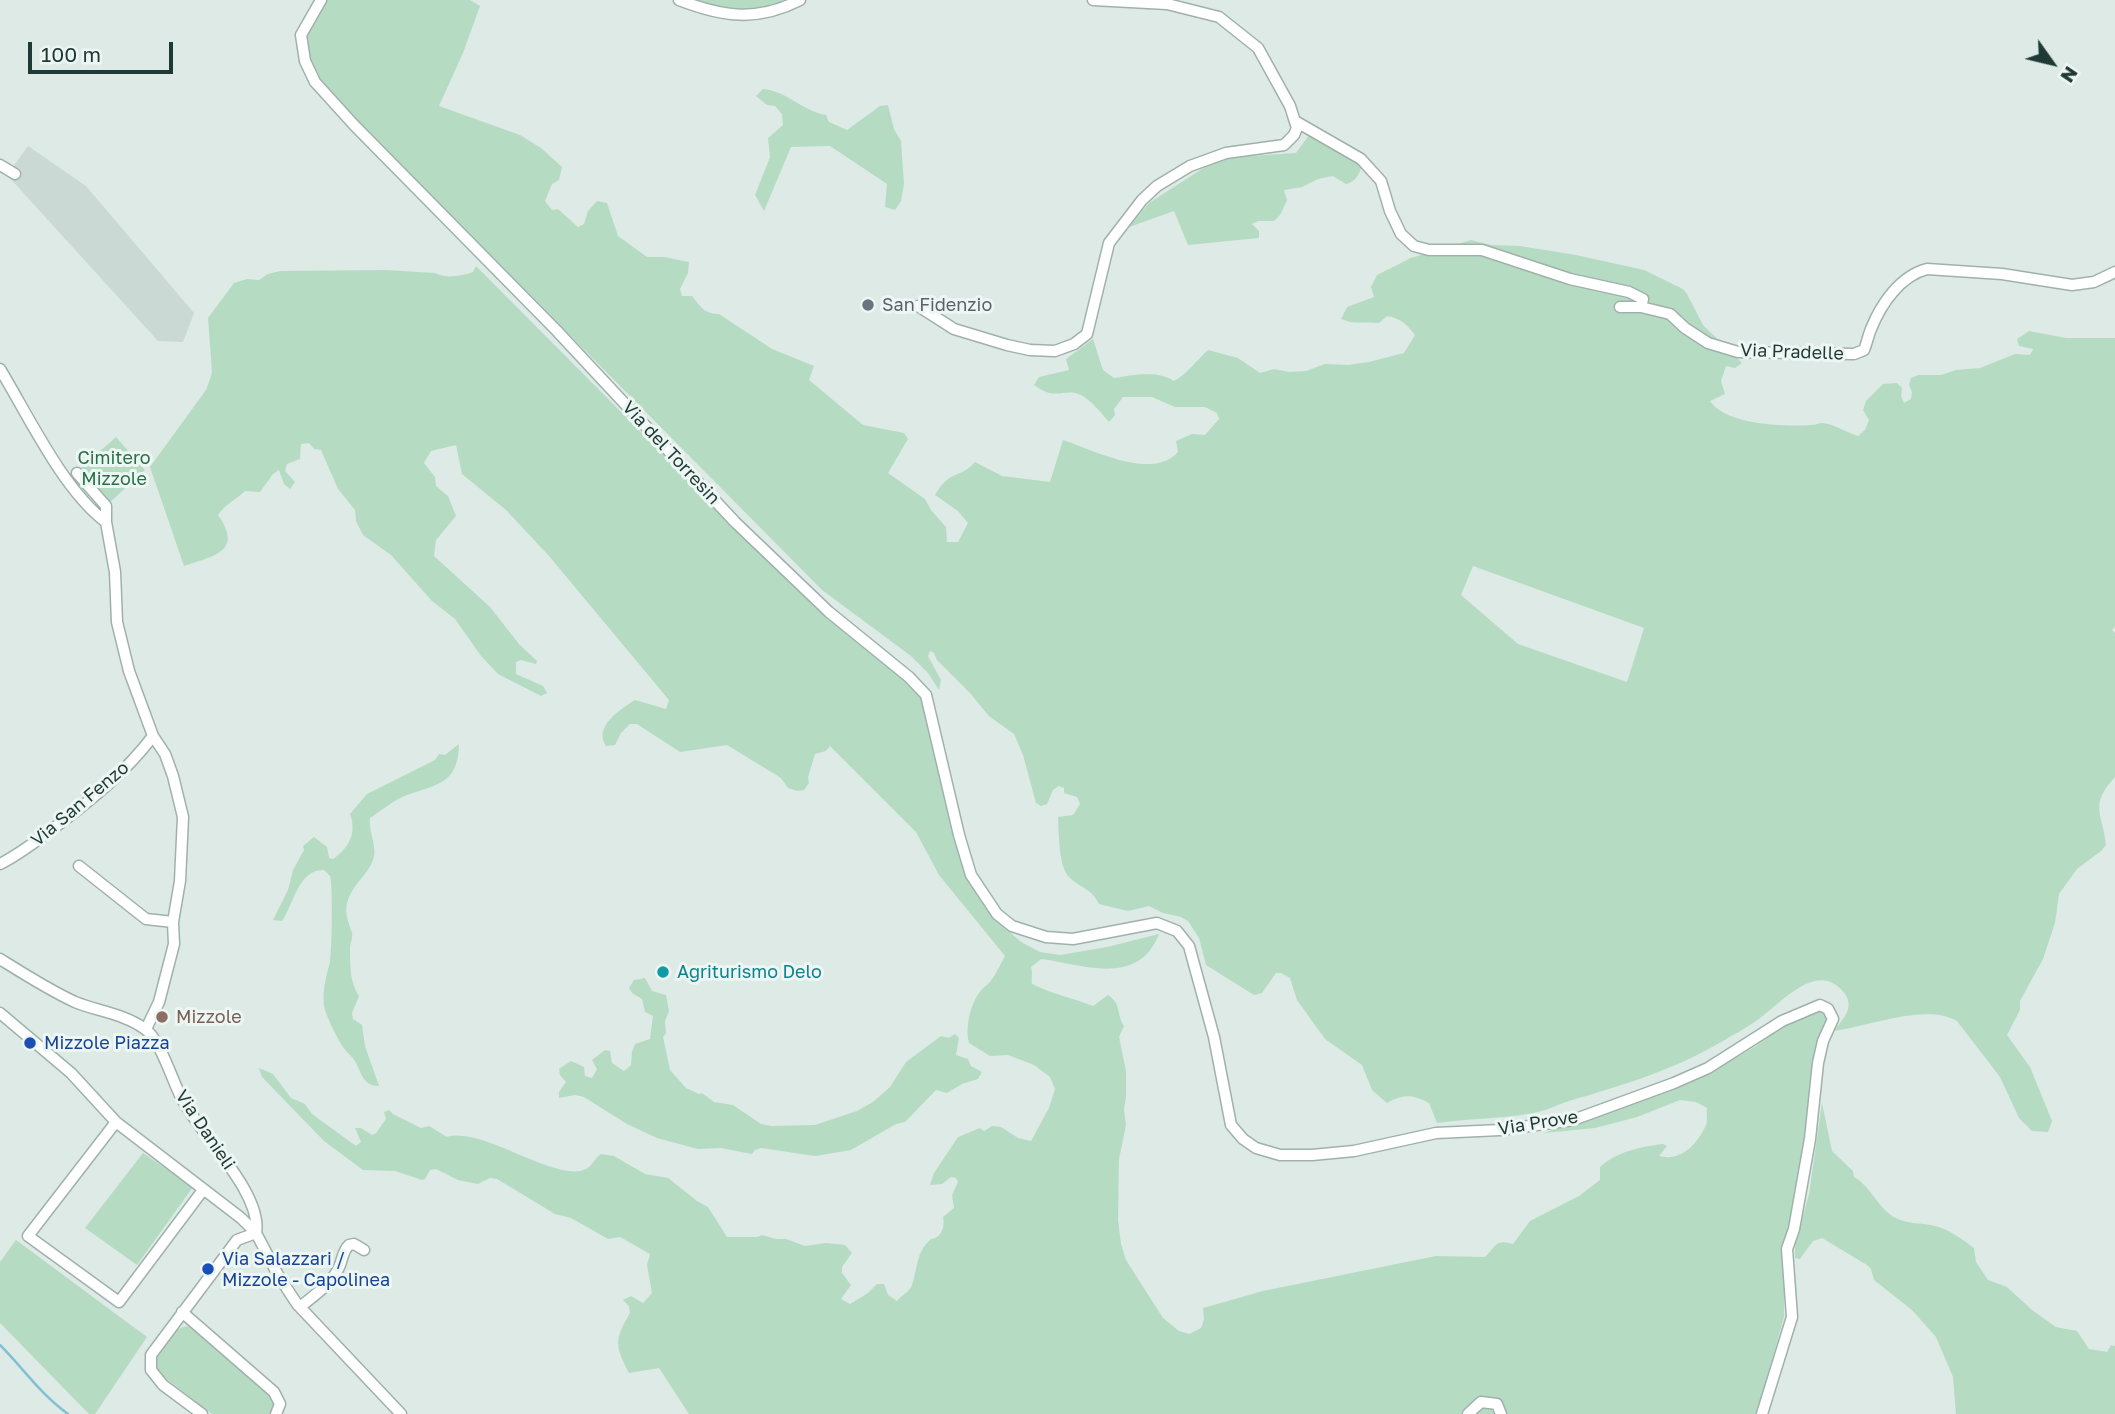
<!DOCTYPE html>
<html>
<head>
<meta charset="utf-8">
<style>
	body { margin:0 }
	#map { position:relative; width:2115px; height:1414px; overflow:hidden; background:#ddeae5; font-family:"Golos Text",sans-serif }
	canvas { display:block }
	.north { position:absolute; left:2017px; top:28px; width:70px; height:70px; -webkit-text-stroke:5px #edf6f2; paint-order:stroke; rotate:124deg; font-size:19px; font-weight:700; line-height:28px; text-align:center; color:#1f3934 }
	.north::after { content:''; display:block; margin:auto; width:24px; height:32px; background:#1f3934; clip-path:polygon(50% 0,100% 100%,50% 72%,0 100%) }
	.scale { position:absolute; left:28px; top:42px; width:145px; height:32px; box-sizing:border-box; border:4px solid #1f3934; border-top:0; padding-left:9px; font-size:21px; line-height:24px; white-space:nowrap; color:#1f3934; -webkit-text-stroke:5px #edf6f2; paint-order:stroke }
</style>
</head>
<body>
<div id="map">
<canvas width="2115" height="1414"></canvas>
<div class="north">N</div>
<div class="scale">100 m</div>
</div>
<script>
const ctx = document.querySelector('canvas').getContext('2d');
ctx.lineJoin = 'round';
function fill(path, color) { ctx.fillStyle = color; ctx.fill(path, 'evenodd'); }
function stroke(path, color, width, dash) { ctx.strokeStyle = color; ctx.lineWidth = width; ctx.lineCap = dash ? 'butt' : 'round'; ctx.setLineDash(dash || []); ctx.stroke(path); }
function drawText(font, color, halo, rows, align = 'center') {
  ctx.font = font + ' "Golos Text",sans-serif'; ctx.lineWidth = 6; ctx.setLineDash([]); ctx.textBaseline = 'middle'; ctx.strokeStyle = halo; ctx.fillStyle = color; for (const [text, x, y, turn = 0] of rows) {
    ctx.save(); ctx.translate(x, y); ctx.rotate((+turn || 0) * Math.PI / 180); ctx.textAlign = isNaN(turn) ? turn : align; if (halo) ctx.strokeText(text, 0, 0); ctx.fillText(text, 0, 0); ctx.restore();
  }
}
fill(new Path2D(`
	M28 146 86 186 194 313 183 342 158 341 7 175Z`), '#cbd9d4');
fill(new Path2D(`
	M324 0H470L480 6 463 53 439 106 520 135 541 148 562 167 559 180 552 184 545 201 552 210 558 209 578 227 584 224 588 211 597 201 607 203 618 236 647 257H664L689 262 688 273 680 289 682 296H692C700 306 704 314 719 314L772 349 814 366 809 380 863 425 904 433 908 439 888 473 925 499 931 510 946 527 947 542H958L968 523 958 511 935 495C950 469 960 479 975 462L1002 476 1050 482 1063 440C1093 450 1153 481 1178 452L1176 441 1192 434 1205 435 1219 419 1217 413 1205 407H1175L1152 397H1123L1114 409 1115 415 1109 422C1101 413 1092 401 1081 395 1063 387 1057 402 1034 385L1039 377 1069 370 1066 359 1093 339 1103 370 1114 378C1132 375 1158 370 1174 381 1186 375 1197 360 1208 350L1238 358 1260 373 1274 369 1289 372 1306 371 1325 364 1348 365 1369 362 1404 353 1415 335C1407 325 1401 318 1387 316L1379 323C1365 321 1355 325 1341 319L1347 307 1374 297 1371 287 1377 275 1411 258 1471 240 1491 245 1520 246 1576 255 1644 270 1683 289 1687 294 1703 325 1742 363 1735 368 1726 366 1721 381 1725 394 1710 401C1726 425 1785 427 1812 425 1816 425 1819 423 1823 423 1834 424 1847 433 1858 436L1865 430 1869 420 1863 410 1866 401 1883 384 1897 383 1902 388 1901 396 1904 403 1911 399 1912 392 1909 385 1911 378 1918 375H1941L1956 370 1980 368 2015 354 2030 355 2033 349 2019 346 2017 339 2029 331 2066 338H2115V627L2112 630 2115 633V777C2089 806 2102 811 2106 845L2101 851 2077 869 2059 894 2055 923 2043 959 2020 1001V1010L2007 1035 2030 1067 2052 1121 2048 1132 2032 1131 2019 1118 2000 1077 1957 1021C1927 1003 1869 1026 1834 1031 1842 1020 1855 1008 1845 994 1819 958 1782 1002 1760 1018 1746 1029 1729 1037 1714 1046 1670 1071 1617 1087 1569 1101 1557 1105 1546 1111 1533 1113 1502 1119 1469 1118 1437 1123L1429 1103C1413 1094 1402 1094 1387 1103L1372 1090 1362 1065 1325 1039 1297 1000 1290 978 1281 973H1276L1262 993 1254 995 1206 965 1199 938 1188 921 1181 917 1163 913 1149 906 1128 911 1099 904C1091 888 1082 889 1070 878 1058 868 1059 832 1058 817L1073 815 1080 804 1077 797 1064 793V788L1059 786 1053 790 1047 804 1041 806 1036 803 1023 755 1014 734 989 716 970 693 937 660 934 653 930 651 928 656 941 680 939 690 928 673 911 656 822 590 337 100C324 85 301 57 306 35 309 24 318 11 324 0ZM1473 566 1644 628 1627 682 1518 644 1461 595Z
	M687 0H784C751 15 720 8 687 0Z
	M763 89C787 91 802 111 826 115L829 122 847 130 880 106 888 105 894 129 901 141 904 184 901 201 895 210 885 207 887 184 830 146 791 147 764 211 755 195 770 157 768 138 783 125 782 114 775 106 767 105 756 96Z
	M1309 135 1342 149 1362 166C1359 175 1355 182 1346 184L1333 176 1318 179 1302 187 1284 190 1287 200 1280 215 1274 221H1258L1252 224 1259 231V238L1188 245 1174 211 1129 227 1149 203 1219 158 1296 153Z
	M476 266 815 607 904 674 929 702 940 731 971 868 994 913 1004 927 1021 942 1040 952 1060 955 1107 947 1159 934C1138 988 1082 964 1041 959L1031 967C1033 973 1031 978 1032 984 1052 994 1073 998 1093 1006L1108 995C1122 1004 1116 1014 1124 1026L1119 1037 1126 1071V1096L1124 1110 1126 1125 1119 1159 1118 1220 1121 1244 1126 1260 1163 1318 1179 1331 1189 1334 1201 1328 1204 1320 1203 1308 1263 1291 1436 1256 1485 1257C1497 1246 1494 1239 1513 1244L1530 1221 1579 1196 1600 1180V1167C1618 1151 1640 1147 1663 1144L1667 1146 1659 1156C1682 1162 1698 1143 1706 1125 1708 1120 1706 1113 1707 1108L1696 1102 1680 1100 1637 1117 1595 1128 1544 1133C1615 1107 1687 1086 1753 1048 1776 1035 1802 999 1829 1002L1837 1012 1825 1030 1798 1197 1784 1248V1317L1757 1414H689L659 1368 629 1373C615 1346 614 1340 630 1313L629 1306 623 1300 631 1296 643 1303 652 1293 647 1265 650 1254 620 1237 608 1239 571 1218 555 1214 497 1179 490 1178 478 1184 458 1180 436 1169 430 1170 425 1179 422 1180 395 1171 363 1170 324 1141 262 1077 259 1068 273 1074 291 1098 305 1104 312 1114 356 1146 361 1142 355 1128H361L372 1135 376 1133 386 1119 384 1112 389 1110 393 1114 421 1128 429 1126 447 1137C482 1126 557 1184 586 1169 592 1166 595 1158 601 1154L614 1156 645 1174 668 1178 697 1201 708 1207 727 1237H757L762 1235 776 1239H786L805 1246 826 1243 845 1245 852 1253 842 1267V1273L851 1285 841 1299 850 1304 868 1293 877 1284H884L888 1295 897 1301C901 1295 910 1292 912 1285 918 1267 916 1252 931 1239 942 1238 945 1226 943 1217L954 1208 952 1195 958 1182 956 1178 951 1177 942 1184 930 1185 934 1173 958 1137 980 1128 984 1131 992 1126 1001 1127 1018 1138 1031 1141 1049 1108 1055 1089 1050 1077 1034 1065 1008 1055 990 1056 969 1043C965 1028 970 1006 979 993 983 987 990 984 994 976 998 970 1001 963 1005 956L939 875 916 832 830 746 826 751 815 754 808 777 809 783 804 790 797 791 788 788 781 778 727 745 680 752 637 724H630L621 733 615 745 606 746C593 726 621 709 635 700L666 709 669 700 549 556 506 510 462 474 456 445 431 451 424 463 435 477 436 486 448 496 456 516 436 540 434 556 490 607 519 644 537 661 536 664 521 660 516 662V674L543 686 547 693 541 696 498 674 481 656 455 619 432 601 391 555 363 535 356 521 355 510 338 489 321 450 314 449 309 443 301 444 300 459 287 464 285 471 295 482 290 489 284 484 279 470 273 474 260 492 245 491C236 500 225 504 218 515 244 552 213 556 184 566L150 467 206 390 212 373 208 318 234 283 247 279 259 280 268 274 280 271 386 270 435 273C445 279 462 276 473 272Z
	M116 437 145 470 108 504 79 470Z
	M459 744C458 783 439 784 407 795 394 800 382 810 370 818 368 831 378 847 373 860 368 874 355 883 349 897 343 911 348 920 352 933 353 938 350 944 350 949 350 965 350 983 359 996L352 1013 353 1019 362 1025 365 1046 379 1086C363 1086 361 1072 355 1061 351 1055 345 1051 341 1044 335 1034 329 1021 325 1010 321 995 326 976 330 962 332 953 333 884 330 876L324 870C298 869 293 906 282 921L273 920 288 890 293 870 304 850 303 846 314 837 327 847 329 858 333 859C349 848 357 833 350 814L367 794 435 760 439 754 445 755Z
	M645 978 652 991 666 995 669 1011 665 1021 666 1033 663 1037 670 1070 686 1088 699 1094 702 1093 714 1102 733 1105 761 1124 771 1126 815 1125 857 1111 873 1102 890 1087 906 1062 941 1036 949 1038 955 1034 959 1038 956 1055 968 1059 971 1066 982 1072 978 1079 962 1084 947 1093 936 1090 905 1122 896 1124 851 1150 815 1156 761 1148 755 1150 752 1154 721 1148 698 1149 657 1138 627 1124 584 1097 575 1095 559 1098V1092L566 1082 560 1075 559 1069 571 1061 584 1067 585 1076 592 1078 597 1069 592 1060 605 1050 610 1051 612 1063 624 1071 631 1065 632 1052 635 1044 650 1039 653 1016 645 1012 642 999 632 993 629 988 634 980Z
	M1822 1103 1832 1151 1853 1171 1854 1177C1869 1185 1877 1205 1892 1216 1906 1225 1920 1222 1935 1226 1950 1230 1962 1239 1974 1248L1976 1262 1988 1280 2007 1287 2032 1310 2056 1327 2077 1331 2089 1349 2107 1352 2111 1345 2115 1346V1414H1956L1953 1377 1936 1337 1912 1310 1874 1280 1871 1269 1867 1265 1822 1238 1813 1241 1800 1259 1795 1258V1245L1809 1194Z
	M143 1153 193 1187 137 1265 85 1228Z
	M16 1240 147 1337 95 1414H89L0 1323V1262Z
	M189 1326 271 1397 274 1403 270 1414H212L159 1373C147 1356 171 1327 189 1326Z`), '#b5dcc2');
stroke(new Path2D(`
	M0 1345C23 1368 41 1395 68 1414`), '#82c1d1', 2.5);
const minor = new Path2D(`
	M321 0 301 35 305 61 315 82 354 125 557 331 735 522 829 612 909 677 926 695 959 835 971 875 997 914 1012 926 1046 937 1073 939 1157 923 1177 931 1189 946 1214 1037 1231 1125 1243 1139 1256 1148 1280 1155H1312L1354 1151 1436 1133 1500 1130 1573 1120 1674 1083 1708 1068 1782 1021 1820 1005 1828 1009 1833 1019 1823 1041 1818 1063 1810 1139 1794 1229 1787 1249 1792 1317 1762 1414
	M679 0C723 17 757 22 800 0
	M1295 121 1361 159 1381 181 1390 211 1401 234 1414 246 1429 250H1482L1570 279 1629 292 1643 299 1641 307H1620
	M0 165 15 174
	M918 306 954 329 1007 345 1030 350 1055 351 1074 344 1087 334 1109 243 1142 200 1157 186 1190 166 1226 153 1284 145 1294 135 1297 128 1290 106 1258 48 1219 17 1167 4 1093 0
	M1641 307 1670 314 1685 328 1708 343 1738 352 1854 354 1864 350C1867 343 1868 336 1871 329 1881 304 1900 276 1927 269L2002 274 2072 285 2094 282 2115 272
	M0 369C28 415 63 490 106 522
	M77 473 106 506V522L115 572 117 622 129 671 153 736 165 754 173 776 183 817 180 881 173 922 174 944 159 1002 146 1029
	M0 864C20 854 36 841 54 828 91 800 125 773 153 736
	M79 866 146 919 173 922
	M0 959C24 974 49 990 75 1002 97 1011 125 1014 145 1029 159 1038 172 1079 180 1095 197 1132 263 1192 256 1233
	M0 1013 71 1073 116 1122 241 1218 256 1233 278 1275 297 1304 401 1414
	M116 1122 28 1236 119 1302 203 1190
	M300 1307C313 1296 329 1286 337 1271 343 1262 341 1253 349 1245L354 1244 364 1250
	M182 1312 274 1392 280 1404 276 1414
	M202 1414 163 1385 151 1370V1355L237 1240 256 1233
	M1468 1414 1481 1402 1497 1404 1501 1414`);
stroke(minor, '#a0b1ac', 13);
stroke(minor, '#fff', 10);
for (const [x, y, r, color] of [
	[868,305,7,"#6b7280"],
	[663,972,7,"#0f9aa8"],
	[162,1017,7,"#8d6e63"],
	[30,1043,7,"#1a4fb4"],
	[208,1269,7,"#1a4fb4"]
]) { const dot = new Path2D(); dot.arc(x, y, r, 0, 2 * Math.PI); ctx.fillStyle = color; ctx.fill(dot); stroke(dot, '#edf6f2', 2.5); }
drawText('18px', '#5b616d', '#edf6f2', [
	["San Fidenzio",882,305]
], 'left');
drawText('18px', '#1f3934', '#edf6f2', [
	["Via Pradelle",1792,352,2],
	["Via del Torresin",671,453,47],
	["Via San Fenzo",80,804,-40],
	["Via Prove",1538,1123,-9],
	["Via Danieli",205,1130,56]
]);
drawText('18px', '#287148', '#edf6f2', [
	["Cimitero",114,458],
	["Mizzole",114,479]
]);
drawText('18px', '#0d838f', '#edf6f2', [
	["Agriturismo Delo",677,972]
], 'left');
drawText('18px', '#785e54', '#edf6f2', [
	["Mizzole",176,1017]
], 'left');
drawText('18px', '#164399', '#edf6f2', [
	["Mizzole Piazza",44,1043],
	["Via Salazzari /",222,1259],
	["Mizzole - Capolinea",222,1280]
], 'left');
</script>
</body>
</html>
